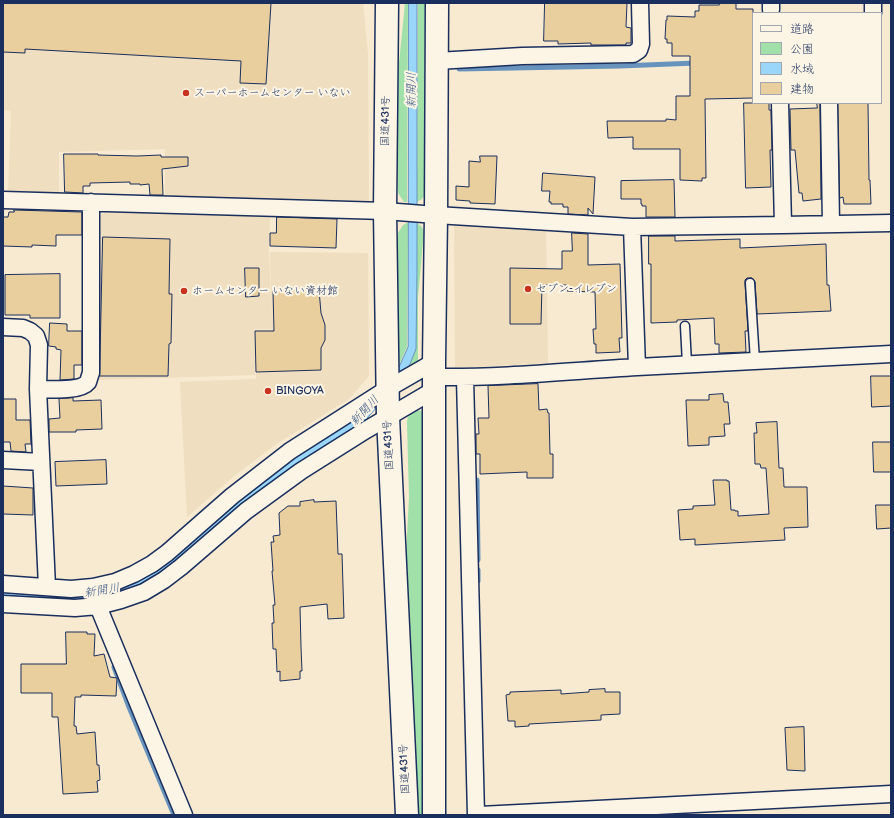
<!DOCTYPE html>
<html>
<head>
<meta charset="utf-8">
<style>
	body { margin:0 }
	#map { position:relative; width:894px; height:818px; overflow:hidden; background:#f7ead0; font-family:"Balsamiq Sans","Klee One",sans-serif }
	canvas { display:block }
	.frame { position:absolute; inset:0; border:4px solid #1b2f5e; pointer-events:none }
	.legend { position:absolute; left:752px; top:12px; width:130px; height:92px; box-sizing:border-box; background:#fcf5e5; border:1px solid #a2a6af; margin:0; padding:5px 7px; list-style:none; font-size:12px; color:#1b2f5e }
	.legend li { display:flex; align-items:center; gap:8px; height:20px }
	.legend b { width:20px; border:1px solid #a2a6af }
</style>
</head>
<body>
<div id="map">
<canvas width="894" height="818"></canvas>
<div class="frame"></div>
<ul class="legend">
<li><b style="height:5px;background:#fcf5e5"></b>道路</li>
<li><b style="height:11px;background:#a1e0a9"></b>公園</li>
<li><b style="height:11px;background:#99d6fa"></b>水域</li>
<li><b style="height:11px;background:#eacf9e"></b>建物</li>
</ul>
</div>
<script>
const ctx = document.querySelector('canvas').getContext('2d');
ctx.lineJoin = 'round';
function fill(path, color) { ctx.fillStyle = color; ctx.fill(path, 'evenodd'); }
function stroke(path, color, width, dash) { ctx.strokeStyle = color; ctx.lineWidth = width; ctx.lineCap = dash ? 'butt' : 'round'; ctx.setLineDash(dash || []); ctx.stroke(path); }
function drawText(font, color, halo, rows, align = 'center') {
  ctx.font = font + ' "Balsamiq Sans","Klee One",sans-serif'; ctx.lineWidth = 4; ctx.setLineDash([]); ctx.textBaseline = 'middle'; ctx.strokeStyle = halo; ctx.fillStyle = color; for (const [text, x, y, turn = 0] of rows) {
    ctx.save(); ctx.translate(x, y); ctx.rotate((+turn || 0) * Math.PI / 180); ctx.textAlign = isNaN(turn) ? turn : align; if (halo) ctx.strokeText(text, 0, 0); ctx.fillText(text, 0, 0); ctx.restore();
  }
}
fill(new Path2D(`
	M13 3H363L368 54 369 204 165 197V149L59 152V196L8 195 11 111 3 110V16Z
	M110 207 270 210 269 252 272 329H254V330H272L270 252 368 253 369 376 349 399 275 445 233 477 187 517 180 382 256 379 255 360V375L98 380 99 217Z
	M454 221 546 226 548 363 455 368Z`), '#efdebf');
fill(new Path2D(`
	M405 3H408L407 202H404L398 193 397 83Z
	M418 3H426V193L422 199 417 202Z
	M407 223H408L407 347 398 367 397 364 398 233 403 225Z
	M417 223 421 226 424 231 418 297V363L407 373 416 349Z
	M416 410 421 411 424 415V815H418L405 574 409 497 407 424C407 417 409 412 416 410Z`), '#a1e0a9');
const water = new Path2D(`
	M409 3H417V272L416 349 406 374 362 424 335 441 313 454 292 468 172 568 131 591 77 603 3 599V589H107L258 482 355 416 399 367 408 347Z`);
fill(water, '#99d6fa');
stroke(water, '#6793bc', 1);
stroke(new Path2D(`
	M459 69 620 66 696 63
	M477 480 478 560
	M478 570V581
	M114 667 129 707 174 815`), '#6793bc', 5);
const building = new Path2D(`
	M3 3H271L266 84 240 83 241 61 25 49V53L3 52Z
	M545 3H627L626 27 631 28V43H626V45H591V43L558 44V41H544Z
	M719 3H736V9H753V98L705 99 706 178H702V181L680 180V149H633V137L608 138 607 121H666V119L676 120V96H690V56H672V43H667V39H665L666 20H667V16L695 17V11H699V5H719Z
	M744 103H769V110H771L772 150H770L771 187 746 188Z
	M817 103H820L821 199 803 201 802 193H799L795 150H791L790 109 817 108Z
	M838 103H868L869 180H870L871 204H844L843 197 840 198Z
	M64 154H98V155L137 156 161 155V157H188V166L162 169 163 195H150L149 184 140 185V184H130V182L90 183V186H83V193L65 192Z
	M480 156H497L495 204 470 203V201L456 200V186L469 187V161L480 162Z
	M543 173 595 177 593 214 588 208V215L568 214V207H563V204H551V202H549L550 191H542Z
	M674 180 675 217H646V206H642V204H641V199H621V181Z
	M14 210 82 212V235H56V246L32 245V247L3 246V217H8L9 212H14Z
	M277 217 337 219 336 248 270 246V233H276Z
	M572 233 588 234V265L620 264 622 338H619L620 352 596 353V344H594L593 329H596L595 292 567 291V285H542L541 324H510V268L562 269V251H572Z
	M649 236H675V241L740 239V248L826 244 827 285H829L831 311 757 314 755 282 754 280 752 278H747L745 280V283L748 331H745L746 352 719 353V344H715L714 318 677 320V322L651 323V264H649Z
	M103 237 170 239 169 294H172L171 343 169 344 168 376H100Z
	M245 268H259V296L246 297Z
	M60 274V318H30V315H5V275Z
	M319 290 321 313 325 325V340L321 348V370L256 372 255 331H274L273 291Z
	M50 323 67 324V331H82V365H74V379L60 380 61 350 56 349V347L49 346Z
	M871 376H891V406L872 407Z
	M538 384 539 410 547 409 548 413H549L550 454H553V478H527V472L480 474V454H476V434H479L478 418H489L488 386Z
	M723 394 724 402H728L730 424H724L725 436 709 437V445L688 446 686 400H709V395Z
	M73 398V401L101 400 102 429 76 430V432H49V419L60 418 59 399Z
	M3 399H16V420H30L31 444H25L26 452 11 451 10 442H3Z
	M777 422 779 468H783L784 487H807L808 527 784 528 785 540 695 545V539L680 540 678 510 693 509V506L715 505 713 480H727V481H729L731 510H735V511H738V516L769 514 766 468H761L760 464H755L754 433H757L756 423Z
	M873 442H891V472H874Z
	M106 460 107 484 56 486 55 462Z
	M3 486 33 488V515L3 514Z
	M314 500V502L336 501 338 554H342L344 618 328 619 327 604 300 607 301 647 302 671H300V679L280 681V671L277 672 276 649H273L272 623H274L273 605H275L272 571H273L271 542H274L273 536 280 535 279 513 288 506H300V502Z
	M876 505H891V528L877 529Z
	M66 632H87V634H95L94 656 104 654 110 677 117 678 116 696 81 695V697H75L74 726H76L77 734 95 732 97 765H99L100 780 97 781 98 792 63 794 58 717H52V693H21V664H66Z
	M605 689V692H620V714L601 715V720L529 724V726L515 727V721H508L506 695 510 694V692L561 690V694L589 692V690Z
	M804 727 805 771 787 770 785 728Z`);
fill(building, '#eacf9e');
stroke(building, '#1b2f5e', 1);
const lane = new Path2D(`
	M750 283 755 361
	M685 326 687 364`);
const street = new Path2D(`
	M771 3V10
	M873 3V13
	M437 61 522 56 633 54 639 50 641 44 640 3
	M780 103 783 225
	M829 103 831 224
	M3 200 385 211 436 215 632 227 783 225 891 223
	M632 227 637 367
	M3 327 23 328 30 331 36 336 39 345 38 389 47 587
	M434 377C502 378 569 371 637 367 721 362 806 358 891 354
	M465 378 476 815
	M38 389C50 389 80 392 88 382 89 379 90 375 91 373V202
	M3 460 41 462
	M3 584 71 589 93 587 115 582 134 574 152 564 167 553 232 496 290 451 387 389 434 362
	M95 596 98 606 184 815
	M3 604 75 608 98 606 121 600 144 592 164 580 181 567 246 511 301 471 366 430 434 390
	M480 815 891 794`);
const highway = new Path2D(`
	M387 3 385 211 388 417 407 815
	M434 815V362L436 215 437 3`);
stroke(lane, '#1b2f5e', 11);
stroke(street, '#1b2f5e', 19);
stroke(highway, '#1b2f5e', 25);
stroke(lane, '#fcf5e5', 8);
stroke(street, '#fcf5e5', 16);
stroke(highway, '#fcf5e5', 22);
for (const [x, y, r, color] of [
	[186,93,4,"#c8321e"],
	[528,289,4,"#c8321e"],
	[184,291,4,"#c8321e"],
	[268,391,4,"#c8321e"]
]) { const dot = new Path2D(); dot.arc(x, y, r, 0, 2 * Math.PI); ctx.fillStyle = color; ctx.fill(dot); stroke(dot, '#fcf5e5', 1.5); }
drawText('11px', '#1b2f5e', '#fcf5e5', [
	["スーパーホームセンター いない",194,93],
	["セブン-イレブン",536,289],
	["ホームセンター いない資材館",192,291],
	["BINGOYA",276,391]
], 'left');
drawText('11px', '#1b2f5e', '#fcf5e5', [
	["国道431号",386,121,-89],
	["国道431号",389,445,-93],
	["国道431号",405,769,-93]
]);
drawText('italic 12px', '#3a5985', '#fcf5e5', [
	["新開川",412,90,-90],
	["新開川",365,411,-47],
	["新開川",102,591,-10]
]);
</script>
</body>
</html>
